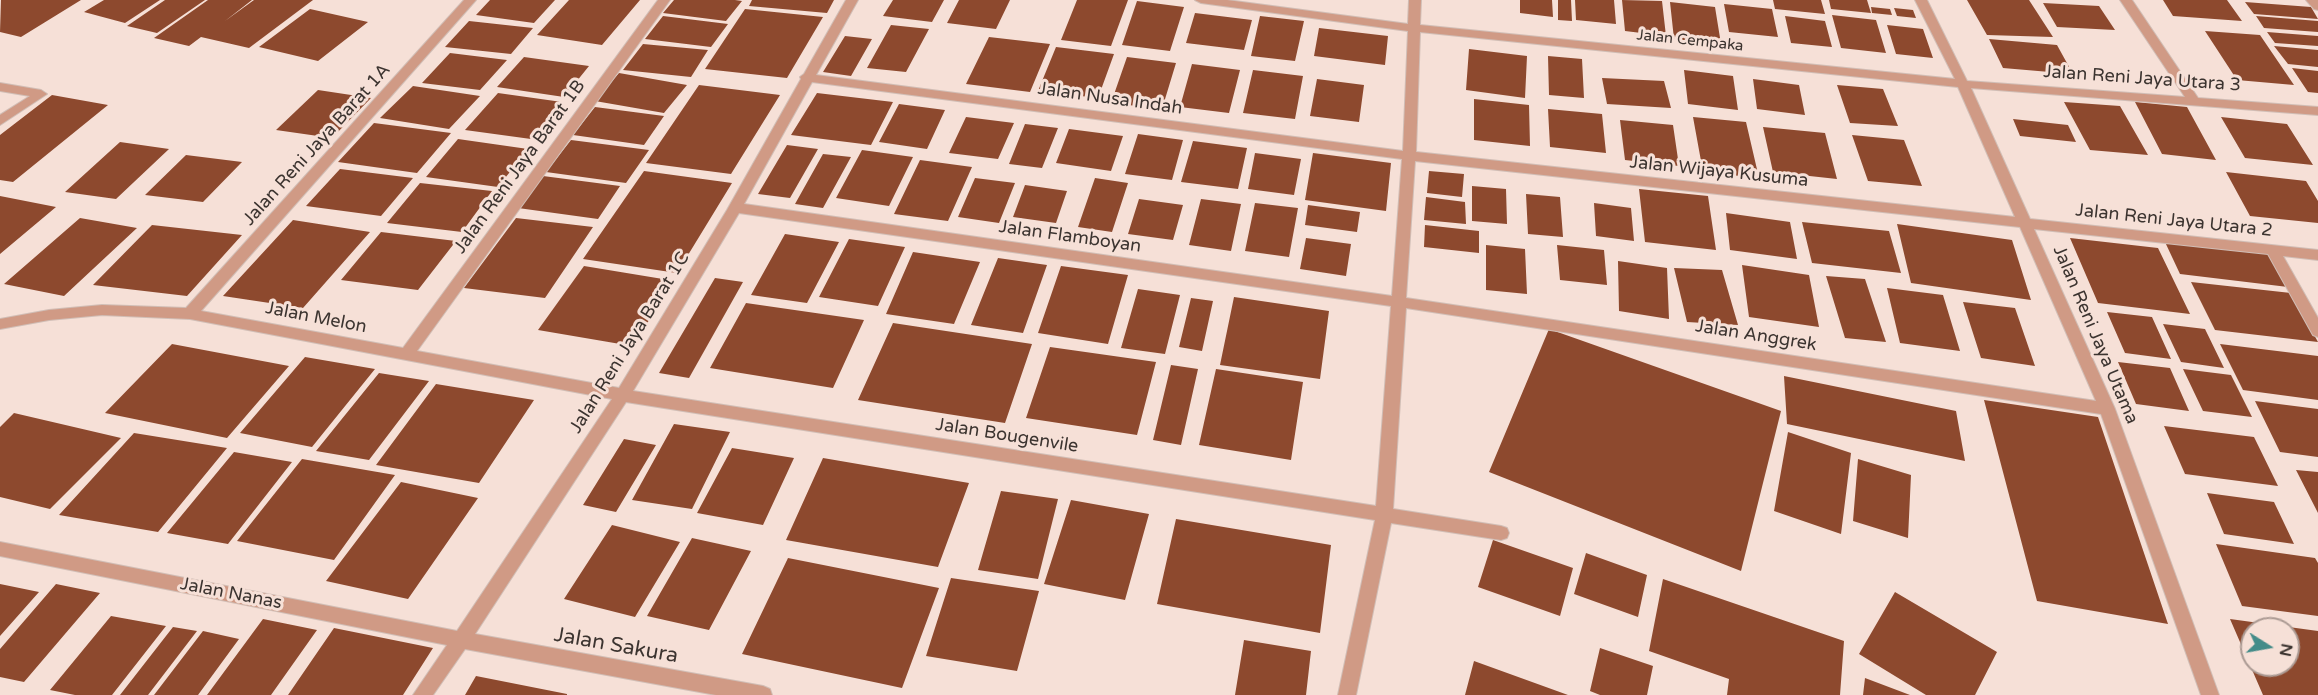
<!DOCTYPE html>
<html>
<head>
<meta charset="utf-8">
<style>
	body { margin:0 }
	#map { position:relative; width:2318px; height:695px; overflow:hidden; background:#f6e0d7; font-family:"Varela Round",sans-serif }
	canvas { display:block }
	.north { position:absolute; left:2240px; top:617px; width:60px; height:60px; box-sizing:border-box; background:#f6e0d7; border:2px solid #ac9b94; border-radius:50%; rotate:101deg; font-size:16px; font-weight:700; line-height:24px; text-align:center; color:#3c3430 }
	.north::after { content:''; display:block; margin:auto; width:21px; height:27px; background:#448c89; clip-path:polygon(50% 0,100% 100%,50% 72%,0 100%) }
</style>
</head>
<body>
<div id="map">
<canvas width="2318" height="695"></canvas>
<div class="north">N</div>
</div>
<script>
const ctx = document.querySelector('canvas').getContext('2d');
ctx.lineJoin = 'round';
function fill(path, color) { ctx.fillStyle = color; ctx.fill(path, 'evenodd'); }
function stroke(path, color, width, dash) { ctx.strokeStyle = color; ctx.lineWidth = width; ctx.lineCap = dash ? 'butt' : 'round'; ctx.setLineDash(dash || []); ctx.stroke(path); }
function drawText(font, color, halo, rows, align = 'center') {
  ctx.font = font + ' "Varela Round",sans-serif'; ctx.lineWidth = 6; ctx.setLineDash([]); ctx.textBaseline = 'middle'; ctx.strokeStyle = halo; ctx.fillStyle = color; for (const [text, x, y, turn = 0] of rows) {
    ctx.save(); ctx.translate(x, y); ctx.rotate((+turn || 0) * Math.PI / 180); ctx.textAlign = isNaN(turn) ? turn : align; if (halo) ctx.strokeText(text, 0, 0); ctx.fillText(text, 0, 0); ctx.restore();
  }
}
fill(new Path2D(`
	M81 0 21 37 0 32 1 0Z
	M104 0H160L125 23 84 12Z
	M165 0H205L157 33 127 26Z
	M208 0H252L225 21 254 0H313L249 48 201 37 189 46 154 38Z
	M490 0H555L534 23 476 15Z
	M569 0H640L602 45 537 35Z
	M674 0H735L742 1 726 21 663 13Z
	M752 0H834L827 13 749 6Z
	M893 0H944L932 22 883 16Z
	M959 0H1010L996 29 947 23Z
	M1077 0H1128L1111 46 1061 40Z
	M1520 0H1552L1553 17 1520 13Z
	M1558 0H1571L1572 21 1558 20Z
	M1575 0H1614L1616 24 1576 20Z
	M1622 0 1662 1 1666 36 1625 31Z
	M1773 0H1821L1825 14 1775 9Z
	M1829 0H1867L1871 13 1831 9Z
	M1967 0H2029L2053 37 1987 35Z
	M2163 0H2227L2242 21 2173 16Z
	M1137 1 1184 7 1170 51 1122 45Z
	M1670 2 1715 7 1721 44 1674 39Z
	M2245 2 2311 7 2318 19 2254 14Z
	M2043 3 2099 6 2115 30 2057 27Z
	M1724 4 1772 9 1778 37 1729 32Z
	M1871 7 1890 9 1892 15 1872 13Z
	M1894 8 1913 10 1916 18 1897 16Z
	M310 9 368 22 318 61 259 47Z
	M745 9 823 17 787 78 705 69Z
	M1195 13 1252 20 1244 50 1186 43Z
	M1832 15 1876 20 1886 53 1841 48Z
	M663 16 728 24 711 47 645 39Z
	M1260 16 1304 21 1295 61 1251 56Z
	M1785 16 1825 21 1832 47 1791 43Z
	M2256 16 2318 21V32L2264 28Z
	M469 21 533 28 511 54 445 47Z
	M891 25 929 29 906 72 867 68Z
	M1887 25 1923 29 1933 58 1896 54Z
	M1319 28 1388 36 1385 65 1314 56Z
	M2205 31 2260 35 2294 85 2237 80Z
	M2267 32 2318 36V46L2275 43Z
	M845 36 872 39 851 76 823 72Z
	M989 37 1050 44 1030 92 966 84Z
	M1989 39 2057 45 2073 74 2003 68Z
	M643 44 708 50 691 77 623 70Z
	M2274 46 2318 50V67L2288 64Z
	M1056 47 1114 54 1098 98 1038 91Z
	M1469 49 1527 56 1525 98 1466 90Z
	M450 53 507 60 480 90 422 83Z
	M1548 56 1582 59 1584 98 1549 95Z
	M524 57 589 66 564 97 497 87Z
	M1127 57 1176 63 1162 109 1111 103Z
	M1192 64 1240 70 1229 113 1180 107Z
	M2292 68 2318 71V93L2308 92Z
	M1253 70 1303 76 1295 119 1243 113Z
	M1684 70 1733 76 1738 110 1688 104Z
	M619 73 687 85 664 113 595 101Z
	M1602 78 1664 81 1671 108 1607 104Z
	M1317 79 1364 85 1359 122 1310 116Z
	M1753 79 1799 85 1805 115 1757 109Z
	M699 85 780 95 731 174 646 163Z
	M1837 85 1883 89 1898 126 1850 123Z
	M413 86 480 96 449 129 380 118Z
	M318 90 371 98 332 138 276 130Z
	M498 93 562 102 531 139 465 130Z
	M817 93 893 102 871 145 791 135Z
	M52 95 108 105 13 182 0 180V135Z
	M1474 99 1529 105 1530 146 1474 140Z
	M2064 102 2120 106 2148 155 2090 150Z
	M2135 102 2187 107 2216 160 2162 154Z
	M899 104 945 110 927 149 879 142Z
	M595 107 664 116 644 145 573 135Z
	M1548 109 1602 114 1606 153 1550 147Z
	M966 117 1014 123 998 159 949 153Z
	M1693 117 1746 122 1759 178 1703 172Z
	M2221 117 2287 124 2313 165 2245 158Z
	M2013 119 2068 125 2076 142 2020 136Z
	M1620 120 1673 125 1679 166 1625 160Z
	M374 123 451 133 417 173 338 162Z
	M1025 124 1058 128 1042 168 1009 164Z
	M1763 127 1825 133 1837 179 1773 172Z
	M1069 129 1123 136 1111 171 1056 163Z
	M1138 134 1183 140 1172 180 1125 174Z
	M1852 135 1904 140 1922 186 1868 181Z
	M458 139 528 149 498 187 426 177Z
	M571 140 649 150 626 183 546 172Z
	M1193 141 1247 148 1238 189 1181 182Z
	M120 142 169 149 116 199 65 192Z
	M787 145 818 149 790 198 758 194Z
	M862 150 913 157 889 206 836 198Z
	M1255 153 1301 159 1294 195 1248 189Z
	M1313 153 1391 163 1386 211 1305 200Z
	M823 154 851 157 823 208 795 204Z
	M186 155 242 162 203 202 145 195Z
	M920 160 972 167 948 221 894 214Z
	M340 169 413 178 381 216 306 206Z
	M644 171 732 183 677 273 583 259Z
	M1429 171 1464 174 1462 197 1427 193Z
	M2226 172 2306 181 2318 201V223L2250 216Z
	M543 176 620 186 598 219 518 208Z
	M975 178 1015 183 999 223 958 217Z
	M1095 178 1128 183 1112 232 1078 227Z
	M420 183 492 191 462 232 387 223Z
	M1025 185 1067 191 1056 223 1013 217Z
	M1472 186 1506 189 1507 224 1472 221Z
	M1639 189 1708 196 1716 250 1645 242Z
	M1526 194 1560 197 1563 237 1528 234Z
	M0 196 56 207 0 254Z
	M1426 197 1465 202 1466 224 1424 220Z
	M1139 199 1183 205 1173 240 1128 234Z
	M1201 199 1241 204 1231 251 1189 245Z
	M1255 203 1298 208 1289 257 1245 251Z
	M1594 203 1631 208 1634 241 1596 236Z
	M1308 205 1360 212 1357 232 1305 225Z
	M1726 213 1790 222 1797 259 1730 250Z
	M80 218 137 228 64 296 4 284Z
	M516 218 593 227 545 298 464 288Z
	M293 220 370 232 303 308 223 296Z
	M1802 222 1889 231 1901 273 1812 263Z
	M1897 224 2012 240 2031 300 1911 283Z
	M152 225 242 235 187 296 93 285Z
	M1425 225 1479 231V253L1424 247Z
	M381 232 456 241 418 290 341 280Z
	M785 234 839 242 807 303 751 295Z
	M1306 238 1351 244 1346 276 1300 269Z
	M2070 238 2158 248 2190 314 2098 303Z
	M849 239 905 247 878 306 819 297Z
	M2165 242 2270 254 2288 287 2180 274Z
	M1486 245 1525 249 1527 294 1486 290Z
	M1557 245 1604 250 1607 285 1560 280Z
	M913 252 980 262 954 324 886 314Z
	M998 258 1047 265 1023 333 971 325Z
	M1618 261 1667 268 1669 319 1619 311Z
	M1742 265 1809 275 1819 327 1749 317Z
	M584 266 675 281 632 346 538 330Z
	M1061 266 1128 275 1108 344 1038 333Z
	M1674 268 1722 270 1738 325 1687 322Z
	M1826 276 1865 279 1886 342 1845 338Z
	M715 278 743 282 689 378 659 373Z
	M2191 282 2291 293 2318 342 2215 330Z
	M1887 288 1943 295 1960 351 1900 343Z
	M1138 289 1180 295 1165 354 1121 348Z
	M1234 297 1329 311 1320 379 1220 365Z
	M1191 298 1213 301 1202 351 1179 347Z
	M1963 302 2015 308 2035 366 1981 358Z
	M746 303 864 320 833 388 710 368Z
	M2107 312 2152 317 2171 359 2125 353Z
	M893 323 1032 344 1005 423 858 400Z
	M2163 324 2205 329 2224 368 2181 362Z
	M1549 329 1781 411 1741 571 1489 472Z
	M172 344 289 366 227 438 105 413Z
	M2220 344 2318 356V400L2243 390Z
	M1050 347 1156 362 1137 435 1026 418Z
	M305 357 375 369 312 447 240 433Z
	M2118 362 2170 368 2189 411 2136 404Z
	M1171 365 1198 369 1181 445 1153 440Z
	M1216 369 1303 382 1291 460 1199 445Z
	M2183 369 2231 375 2252 417 2203 411Z
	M379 373 429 381 369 460 316 451Z
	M1784 376 1956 411 1965 461 1787 424Z
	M436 384 534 400 479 483 376 465Z
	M1984 400 2098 417 2168 624 2037 601Z
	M2255 401 2318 409V457L2280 452Z
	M14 413 121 438 50 509 0 497V427Z
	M674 424 730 432 692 509 632 500Z
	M2164 426 2254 437 2278 486 2185 474Z
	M1788 432 1851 453 1841 534 1774 511Z
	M134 433 227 448 158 532 59 515Z
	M624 439 656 445 616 512 583 505Z
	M732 448 794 458 763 525 697 513Z
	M234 452 292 462 228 544 167 533Z
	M823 458 969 483 938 567 786 540Z
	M302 459 395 475 334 560 237 541Z
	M1858 459 1911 475 1908 538 1853 521Z
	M2296 470 2318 472V513Z
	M401 482 478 498 408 599 326 581Z
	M1001 491 1058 499 1038 579 978 570Z
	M2207 493 2274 502 2294 544 2224 534Z
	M1071 500 1149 514 1125 600 1044 584Z
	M1176 519 1331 545 1320 633 1157 604Z
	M612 525 680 542 635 617 564 599Z
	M692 538 751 551 709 630 647 616Z
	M1493 540 1573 568 1560 616 1478 587Z
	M2216 544 2315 558 2318 563V616L2242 606Z
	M1586 553 1647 575 1638 617 1574 594Z
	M788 558 939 588 902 688 742 654Z
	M951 578 1039 591 1017 671 926 656Z
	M1663 579 1844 641 1840 695H1727L1729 679 1649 651Z
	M0 584 39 592 0 636Z
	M56 584 100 593 24 682 0 677V649Z
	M1895 592 1997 652 1975 695H1926L1859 654Z
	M111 616 166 626 112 695H75L50 690Z
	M263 619 317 630 271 695H207Z
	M2230 619 2318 631V695H2263ZM2252 629H2288V665H2252Z
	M173 627 197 631 148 695H120Z
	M334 628 433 648 403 695H288Z
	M203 631 239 639 198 695H154Z
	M1244 640 1311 651 1306 695H1235Z
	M1600 648 1653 666 1647 695H1600L1590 691Z
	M1474 661 1568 695H1465Z
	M476 676 567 694V695H465Z
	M1865 678 1910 695H1863Z`), '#8d492e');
const minor = new Path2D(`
	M464 0H476L201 311 403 348 658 0H670L417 351 619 388 727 210 801 79 800 77 804 74 846 0H858L816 75 1403 151 1408 31 1201 3 1195 0H1227L1408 24 1409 0H1421L1420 25 1955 79 1915 0H1927L1967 81 2185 97 2120 0H2132L2198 98 2318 107V115L1971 88 2030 219 2318 250V260L2283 256 2318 318V337L2313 335 2268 254 2034 229 2115 409 2219 695H2201L2101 414 1406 308 1393 509 1501 526 1507 528 1509 533 1507 538 1501 540 1391 523 1356 695H1338L1375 520 626 402 475 634 763 686 770 689 772 695H716L465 649 433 695H413L447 645 0 556V542L457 631 612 399 190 319 102 315 49 320 0 329V319L49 310 102 305 186 308ZM1420 32 1958 87 2015 217 1416 152ZM812 82 1402 159 1392 296 744 204ZM1415 161 2020 227 2096 401 1406 298ZM739 213 1391 306 1376 506 633 391Z
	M2306 0H2318V10L2314 9Z
	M0 83 41 90 47 94 0 125V115L30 96 0 91Z`);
stroke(minor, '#d1beb6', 2);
fill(minor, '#d09a85');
drawText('15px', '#3c3430', '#f6e0d7', [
	["Jalan Cempaka",1690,41,6]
]);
drawText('18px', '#3c3430', '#f6e0d7', [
	["Jalan Reni Jaya Utara 3",2142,79,4],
	["Jalan Nusa Indah",1110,99,8],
	["Jalan Reni Jaya Barat 1A",317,145,-48],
	["Jalan Reni Jaya Barat 1B",520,167,-54],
	["Jalan Wijaya Kusuma",1719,172,6],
	["Jalan Reni Jaya Utara 2",2174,221,6],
	["Jalan Flamboyan",1070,237,8],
	["Jalan Melon",316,318,11],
	["Jalan Reni Jaya Utama",2095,335,67],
	["Jalan Anggrek",1756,336,9],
	["Jalan Reni Jaya Barat 1C",630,343,-58],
	["Jalan Bougenvile",1007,436,9],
	["Jalan Nanas",231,594,11]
]);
drawText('21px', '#3c3430', '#f6e0d7', [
	["Jalan Sakura",616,646,10]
]);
</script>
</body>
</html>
